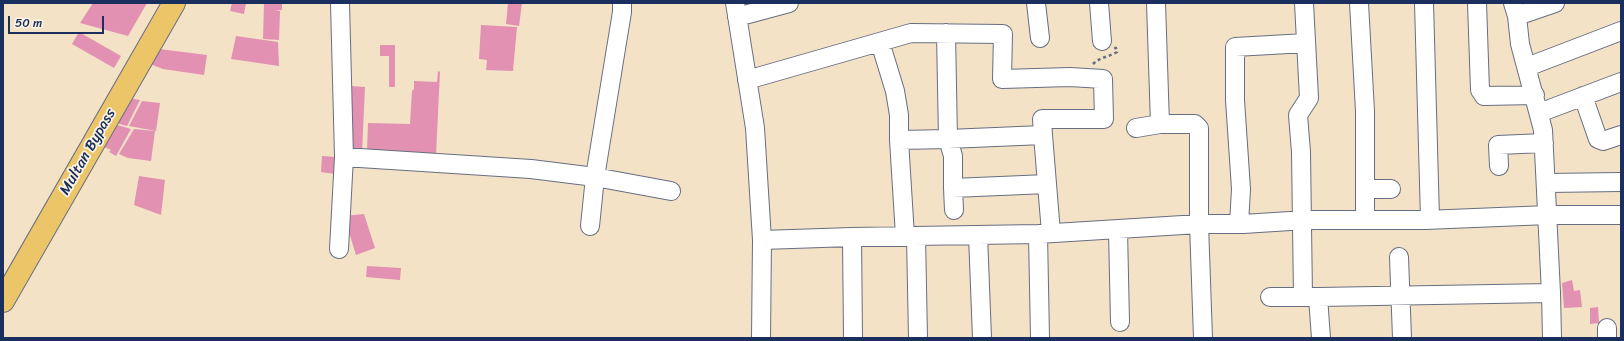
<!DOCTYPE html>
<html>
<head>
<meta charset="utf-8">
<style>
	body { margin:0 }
	#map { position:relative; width:1624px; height:341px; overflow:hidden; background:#f3e2c6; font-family:Sriracha,sans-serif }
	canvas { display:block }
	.frame { position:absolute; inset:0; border:4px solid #1b2f5e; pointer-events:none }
	.scale { position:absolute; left:8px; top:16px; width:96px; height:18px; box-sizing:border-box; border:2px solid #1b2f5e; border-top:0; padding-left:5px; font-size:12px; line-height:14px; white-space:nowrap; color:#1b2f5e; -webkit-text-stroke:3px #fcf5e5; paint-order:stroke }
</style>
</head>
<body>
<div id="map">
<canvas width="1624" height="341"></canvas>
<div class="frame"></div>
<div class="scale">50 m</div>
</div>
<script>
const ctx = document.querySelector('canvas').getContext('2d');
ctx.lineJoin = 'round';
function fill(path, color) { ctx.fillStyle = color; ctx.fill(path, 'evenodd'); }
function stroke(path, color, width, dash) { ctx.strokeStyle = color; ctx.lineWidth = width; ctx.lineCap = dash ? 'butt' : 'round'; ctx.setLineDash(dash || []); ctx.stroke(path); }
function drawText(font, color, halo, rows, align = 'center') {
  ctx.font = font + ' Sriracha,sans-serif'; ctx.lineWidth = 3.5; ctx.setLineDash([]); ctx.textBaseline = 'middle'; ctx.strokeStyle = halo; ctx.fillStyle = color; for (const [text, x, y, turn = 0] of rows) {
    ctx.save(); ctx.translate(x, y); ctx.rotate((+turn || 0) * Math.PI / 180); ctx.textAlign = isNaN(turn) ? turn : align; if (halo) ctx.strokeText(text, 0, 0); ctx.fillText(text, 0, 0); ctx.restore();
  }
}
fill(new Path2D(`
	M93 3H147L128 36 80 23Z
	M232 3H246L244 14 230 11Z
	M264 3H282V10H275L280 11 279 40 263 39Z
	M508 3H522L519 26 506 24Z
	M481 25 517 27 513 71 486 70 487 60 479 59Z
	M79 32 121 56 114 68 72 44Z
	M236 36 278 42 279 66 231 59Z
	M380 45H395V87H389V56H380Z
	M159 49 207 55 204 75 163 69 150 64Z
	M438 71 440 72 436 155 367 152 368 123 410 124 412 91 414 89V81L437 82Z
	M351 86 365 87 362 152 348 151Z
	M129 98 140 100 127 126 116 123Z
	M142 101 160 103 156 131 129 126Z
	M114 124 131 129 116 156 109 152 111 150 102 146Z
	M134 129 155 131 151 161 128 158 119 154Z
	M322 156 336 157 335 174 321 172Z
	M139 176 165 180 161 215 134 205Z
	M364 214 375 248 356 255 344 216Z
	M367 266 401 268 400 280 366 277Z
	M1572 280 1574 291 1580 290 1582 307 1564 308 1562 283Z
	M1598 307 1599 323 1590 324V308Z`), '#e291b2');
const minor = new Path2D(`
	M735 3 755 128 762 240 761 338
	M1036 3 1040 38
	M1099 3 1102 41
	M1156 3 1160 124
	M1359 3 1365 111V220
	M1424 3 1430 219
	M1477 3 1480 90 1484 96 1535 95
	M1517 16 1555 3
	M737 17 789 3
	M880 42 895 91 899 115V140
	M1527 67 1621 31
	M747 80 911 33 1003 34 1002 79 1070 77 1103 79 1104 119H1042L1043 135 948 139 946 33
	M1583 96 1598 139 1603 141 1621 135
	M1539 113 1621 82
	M1136 128 1160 124H1195L1199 128V224L1203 338
	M344 157 531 169 595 177 671 191
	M1499 166 1498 145 1544 143
	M1547 183 1621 182
	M1047 184 1051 233
	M1365 189H1391
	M954 210 953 188 1047 184 1043 135
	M1239 224 1241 189 1235 100V47L1306 43
	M590 226 595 177 622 12V3
	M1118 230 1120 322
	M1038 234 1040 338
	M978 235 982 338
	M905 236 899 140 948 139 953 156V188
	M916 236 918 338
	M852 237 853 338
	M762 240 852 237 1038 234 1199 224H1243L1306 220H1425L1548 215H1621
	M339 249 344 157 340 3
	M1399 257 1402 338
	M1551 293 1552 338
	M1270 297H1318L1321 338
	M1303 297 1301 152 1298 115 1309 98 1304 3
	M1318 297 1551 293 1543 130 1520 44 1517 16 1513 3
	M1607 338V328`);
const major = new Path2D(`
	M3 301 174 3`);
stroke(minor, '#676e82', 20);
stroke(major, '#676e82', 24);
stroke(new Path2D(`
	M1093 64C1100 57 1109 57 1117 52L1116 48H1114`), '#676e82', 2.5, [3, 3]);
stroke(minor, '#fff', 18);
stroke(major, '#edc569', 22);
drawText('15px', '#1b2f5e', '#fcf5e5', [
	["Multan Bypass",88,152,-60]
]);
</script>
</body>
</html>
